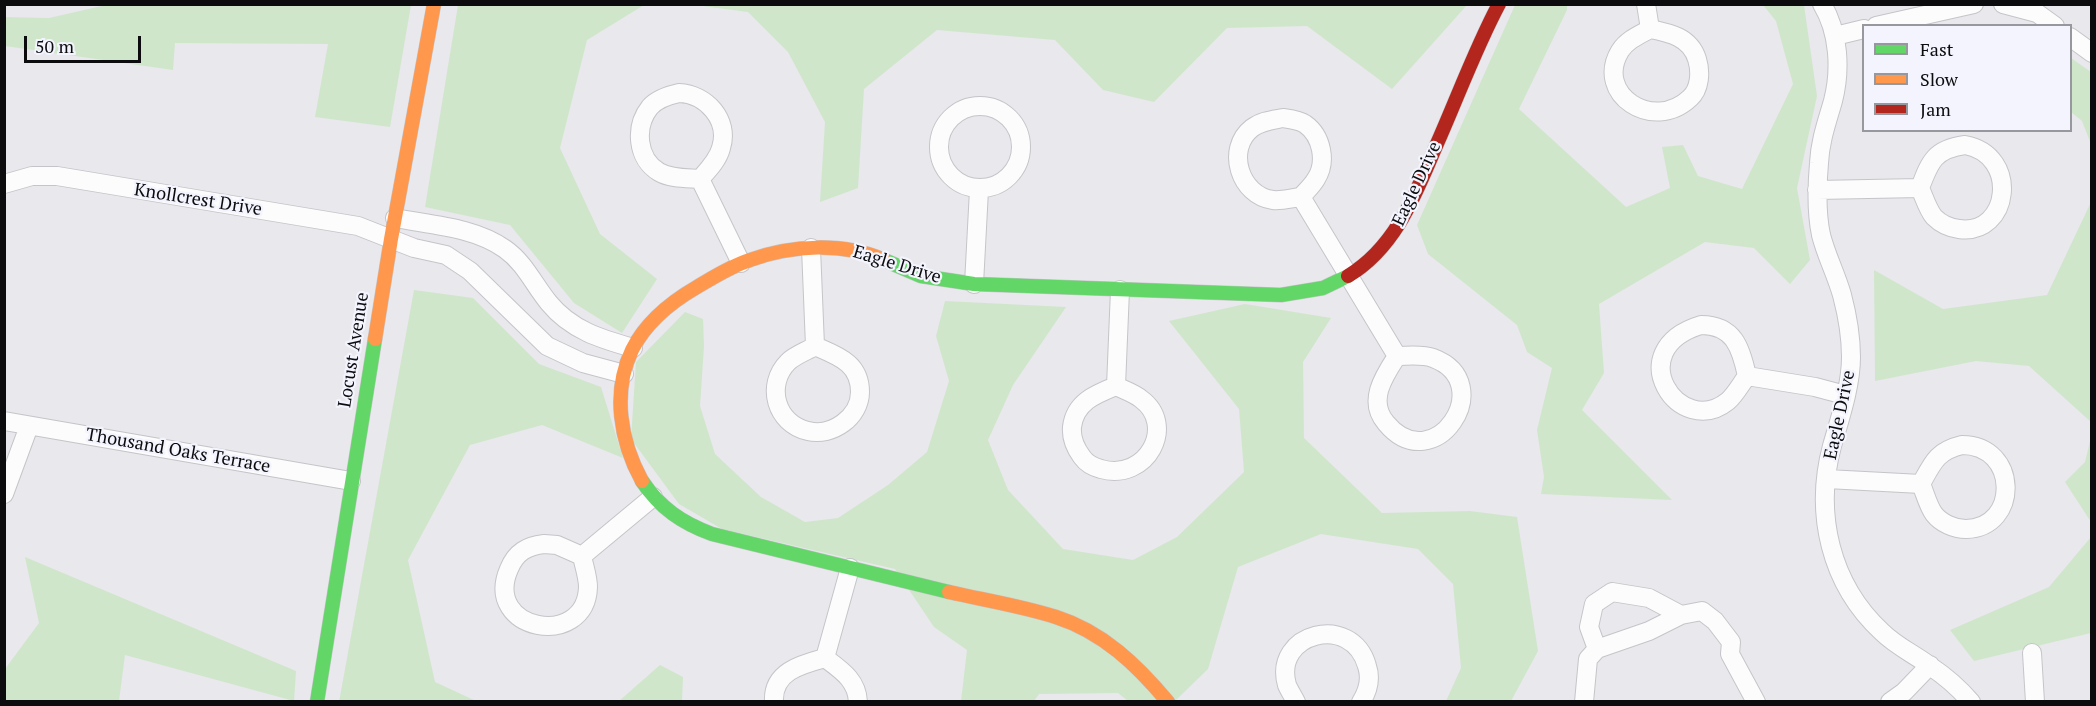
<!DOCTYPE html>
<html>
<head>
<meta charset="utf-8">
<style>
	body { margin:0 }
	#map { position:relative; width:2096px; height:706px; overflow:hidden; background:#e8e8ed; font-family:"PT Serif",serif }
	canvas { display:block }
	.frame { position:absolute; inset:0; border:6px solid #0c0c0f; pointer-events:none }
	.legend { position:absolute; left:1862px; top:24px; width:210px; height:108px; box-sizing:border-box; background:#f3f4fd; border:2px solid #97979e; margin:0; padding:8px 10px; list-style:none; font-size:18px; color:#0c0c0f }
	.legend li { display:flex; align-items:center; gap:12px; height:30px }
	.legend b { width:30px; border:2px solid #97979e }
	.scale { position:absolute; left:24px; top:36px; width:117px; height:27px; box-sizing:border-box; border:3px solid #0c0c0f; border-top:0; padding-left:8px; font-size:18px; line-height:21px; white-space:nowrap; color:#0c0c0f; -webkit-text-stroke:4px #f3f4fd; paint-order:stroke }
</style>
</head>
<body>
<div id="map">
<canvas width="2096" height="706"></canvas>
<div class="frame"></div>
<ul class="legend">
<li><b style="height:8px;background:#63d668"></b>Fast</li>
<li><b style="height:8px;background:#ff974d"></b>Slow</li>
<li><b style="height:8px;background:#b3261e"></b>Jam</li>
</ul>
<div class="scale">50 m</div>
</div>
<script>
const ctx = document.querySelector('canvas').getContext('2d');
ctx.lineJoin = 'round';
function fill(path, color) { ctx.fillStyle = color; ctx.fill(path, 'evenodd'); }
function stroke(path, color, width, dash) { ctx.strokeStyle = color; ctx.lineWidth = width; ctx.lineCap = dash ? 'butt' : 'round'; ctx.setLineDash(dash || []); ctx.stroke(path); }
function drawText(font, color, halo, rows, align = 'center') {
  ctx.font = font + ' "PT Serif",serif'; ctx.lineWidth = 4.5; ctx.setLineDash([]); ctx.textBaseline = 'middle'; ctx.strokeStyle = halo; ctx.fillStyle = color; for (const [text, x, y, turn = 0] of rows) {
    ctx.save(); ctx.translate(x, y); ctx.rotate((+turn || 0) * Math.PI / 180); ctx.textAlign = isNaN(turn) ? turn : align; if (halo) ctx.strokeText(text, 0, 0); ctx.fillText(text, 0, 0); ctx.restore();
  }
}
fill(new Path2D(`
	M106 5H411L390 127 315 117 328 44 175 43 173 70 5 46V17L49 18Z
	M458 5H644L587 40 560 148 600 234 657 279 622 333 574 303 510 225 425 207Z
	M695 5 1467 4V5L1392 89 1307 26 1227 28 1154 102 1103 90 1055 40 937 30 864 89 858 188 820 202 825 122 788 52 748 12Z
	M1515 5H1567V10L1519 109 1626 207 1670 188 1662 147 1683 145 1698 176 1742 189 1793 84 1776 21 1763 5H1804L1817 96 1797 188 1810 260 1790 284 1754 248 1705 242 1599 304 1604 373 1582 410 1672 500 1541 494 1544 477 1537 430 1552 368 1527 352 1517 325 1428 254 1417 225Z
	M2071 58 2091 72V144L2082 121 2071 112Z
	M2091 202V422L2029 366 1976 361 1875 381 1874 270 1943 309 2047 295Z
	M414 290 473 298 539 364 601 387 623 458 542 425 470 445 408 560 435 682 476 701 339 702Z
	M945 301 1066 307 1013 385 988 440 1008 490 1063 549 1133 560 1177 537 1244 472 1239 409 1169 321 1245 304 1331 318 1303 362 1304 438 1382 513 1470 511 1517 517 1538 651 1511 701H1446L1461 668 1453 584 1418 549 1321 534 1238 567 1208 669 1175 701H1128L1118 693 1039 694 1034 701H961L967 650 934 627 895 569 722 529 679 504 631 439 636 362 685 312 703 319 704 346 700 406 715 454 761 497 805 522 838 518 888 485 927 452 949 381 936 336Z
	M2091 437V522L2065 482 2085 462Z
	M2091 537V633L1974 661 1950 630 2049 587Z
	M25 557 296 671 294 701 125 655 119 701H5V669L39 623Z
	M660 665 683 677 682 701H619Z`), '#d0e6cb');
const street = new Path2D(`
	M1646 4 1650 29
	M1822 4C1839 32 1841 70 1833 101 1827 122 1820 141 1819 163 1817 186 1816 211 1821 235 1826 255 1836 274 1842 295 1847 314 1851 336 1851 357 1851 386 1840 418 1832 446 1814 513 1830 584 1882 632 1896 646 1914 654 1930 666 1945 676 1959 688 1971 702
	M2003 4 2037 13 2055 26
	M1876 26 1974 4
	M1650 29C1670 33 1690 37 1697 59 1701 72 1700 89 1690 98 1653 133 1594 94 1620 51 1627 40 1639 35 1650 29Z
	M1835 36 1864 29
	M2070 37 2092 53
	M679 93C706 94 730 120 721 148 718 160 708 170 700 179 687 178 671 179 659 172 637 159 634 127 650 107 657 99 670 95 679 93Z
	M939 147a41 41 0 1 1 82 0a41 41 0 1 1-82 0Z
	M1283 118C1290 119 1299 120 1305 124 1322 136 1327 162 1316 179 1312 186 1306 191 1301 197 1292 198 1282 201 1273 200 1240 196 1225 149 1252 128 1261 121 1272 120 1283 118Z
	M1965 145C2020 155 2010 236 1959 229 1950 228 1941 224 1934 217 1928 210 1924 197 1920 188 1930 161 1935 149 1965 145Z
	M700 179 741 263
	M4 184 32 176H57L358 226 414 248 446 255 470 271 547 346 583 363 624 374
	M1817 190 1920 188
	M1301 197 1397 356
	M395 218C431 225 474 227 505 249 525 263 534 285 549 303 571 330 601 339 633 348
	M811 248 815 346
	M974 284 979 190
	M1701 325C1734 325 1741 348 1747 376 1741 384 1735 395 1728 401 1680 440 1619 350 1701 325Z
	M815 346C838 356 860 363 860 392 860 417 832 437 808 431 776 424 765 385 788 362 795 355 807 351 815 346Z
	M1397 356C1408 356 1422 354 1433 358 1500 383 1434 481 1386 423 1367 401 1384 376 1397 356Z
	M1747 376 1815 387 1845 395
	M1116 386C1124 390 1134 393 1141 399 1177 425 1147 482 1101 469 1093 467 1087 464 1082 457 1076 449 1071 438 1072 427 1075 402 1096 394 1116 386Z
	M1116 386 1120 290
	M4 421 351 481
	M1962 445C2019 445 2020 528 1966 529 1954 529 1941 523 1934 514 1928 506 1925 493 1921 484 1933 462 1937 451 1962 445Z
	M1827 479 1921 484
	M4 494 29 426
	M544 544 557 545 582 556C584 566 588 577 588 587 586 650 482 631 509 569 516 552 527 546 544 544Z
	M582 556 653 497
	M1597 649 1649 631 1681 615 1702 611 1715 621 1731 642 1730 654 1756 702
	M2032 653 2035 702
	M825 658 850 568
	M774 702C772 671 803 664 825 658 841 670 857 680 858 702
	M1296 702C1293 696 1289 690 1287 685 1272 633 1352 612 1367 666 1371 678 1368 691 1361 702
	M1584 702 1588 659 1597 649 1589 627 1594 604 1612 592 1649 598 1681 615
	M1890 702 1904 692 1930 665`);
const fast = new Path2D(`
	M884 260 921 276 974 284 1281 295 1323 288 1348 276
	M642 481C660 508 682 523 712 534L949 592
	M317 702 375 339`);
const slow = new Path2D(`
	M375 339 391 239 434 4
	M642 481C620 441 612 392 632 350 646 322 671 302 697 287 714 277 731 266 750 260 791 245 843 242 884 260
	M949 592C984 600 1022 606 1056 617 1103 632 1137 665 1168 702`);
const jam = new Path2D(`
	M1348 276C1396 247 1415 195 1436 146 1457 99 1475 49 1499 4`);
stroke(street, '#c5c5c9', 20);
stroke(fast, '#c5c5c9', 15);
stroke(slow, '#c5c5c9', 15);
stroke(jam, '#c5c5c9', 15);
stroke(street, '#fcfcfc', 18);
stroke(fast, '#63d668', 14);
stroke(slow, '#ff974d', 14);
stroke(jam, '#b3261e', 14);
drawText('18px', '#0c0c0f', '#f3f4fd', [
	["Eagle Drive",1417,184,-65],
	["Knollcrest Drive",198,200,9],
	["Eagle Drive",897,265,17],
	["Locust Avenue",354,350,-81],
	["Eagle Drive",1840,415,-78],
	["Thousand Oaks Terrace",178,451,10]
]);
</script>
</body>
</html>
